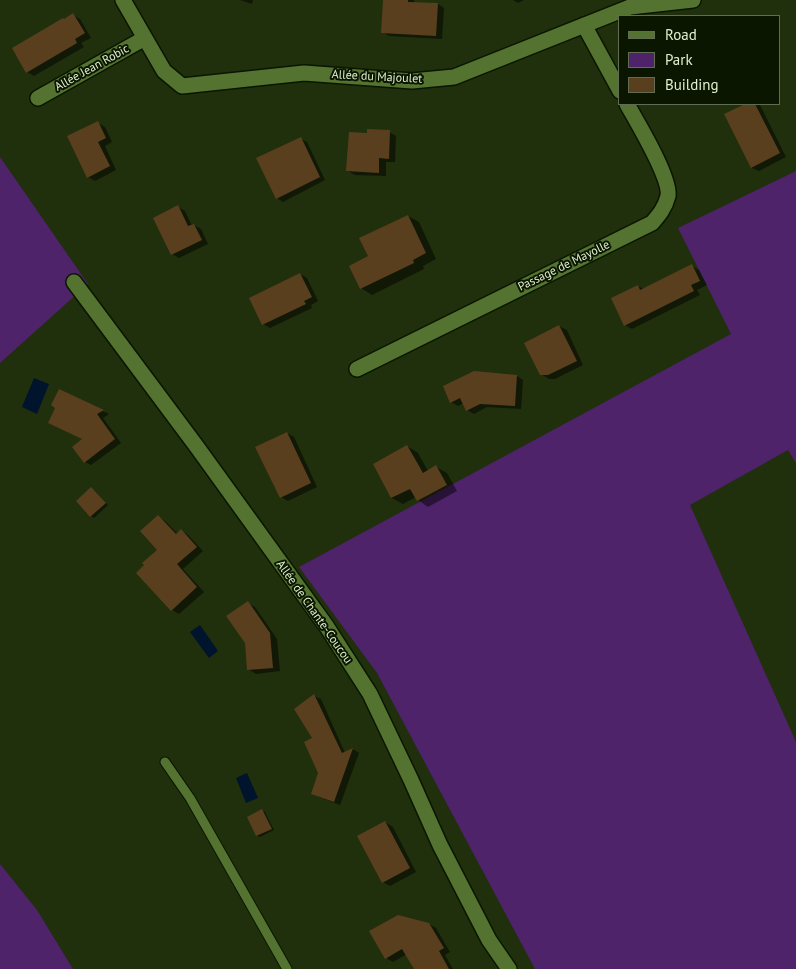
<!DOCTYPE html>
<html>
<head>
<meta charset="utf-8">
<style>
	body { margin:0 }
	#map { position:relative; width:796px; height:969px; overflow:hidden; background:#202f0c; font-family:"PT Sans",sans-serif }
	canvas { display:block }
	.legend { position:absolute; left:618px; top:15px; width:162px; height:90px; box-sizing:border-box; background:#0b1600; border:1px solid #606d52; margin:0; padding:6px 9px; list-style:none; font-size:15px; color:#dff0cd }
	.legend li { display:flex; align-items:center; gap:10px; height:25px }
	.legend b { width:25px; border:1px solid #606d52 }
</style>
</head>
<body>
<div id="map">
<canvas width="796" height="969"></canvas>
<ul class="legend">
<li><b style="height:6px;background:#557330"></b>Road</li>
<li><b style="height:14px;background:#4e236a"></b>Park</li>
<li><b style="height:14px;background:#5a3f1e"></b>Building</li>
</ul>
</div>
<script>
const ctx = document.querySelector('canvas').getContext('2d');
ctx.lineJoin = 'round';
function fill(path, color) { ctx.fillStyle = color; ctx.fill(path, 'evenodd'); }
function stroke(path, color, width, dash) { ctx.strokeStyle = color; ctx.lineWidth = width; ctx.lineCap = dash ? 'butt' : 'round'; ctx.setLineDash(dash || []); ctx.stroke(path); }
function drawText(font, color, halo, rows, align = 'center') {
  ctx.font = font + ' "PT Sans",sans-serif'; ctx.lineWidth = 4; ctx.setLineDash([]); ctx.textBaseline = 'middle'; ctx.strokeStyle = halo; ctx.fillStyle = color; for (const [text, x, y, turn = 0] of rows) {
    ctx.save(); ctx.translate(x, y); ctx.rotate((+turn || 0) * Math.PI / 180); ctx.textAlign = isNaN(turn) ? turn : align; if (halo) ctx.strokeText(text, 0, 0); ctx.fillText(text, 0, 0); ctx.restore();
  }
}
fill(new Path2D(`
	M0 157 88 284 0 363Z
	M796 171V463L788 450 690 505 796 742V969H535L377 673 299 567 731 334 678 228Z
	M0 864 37 910 73 969H0Z`), '#4e236a');
fill(new Path2D(`
	M34 378 49 384 37 414 22 407Z
	M200 625 218 651 209 658 190 632Z
	M247 773 258 798 246 803 236 778Z`), '#00142d');
fill(new Path2D(`
	M240 0H253L252 4Z
	M386 0H414V3L438 4 444 8 442 39 389 36 383 32Z
	M513 0H524L518 3Z
	M73 15 80 19 91 38 81 43 84 47 34 76 27 72 64 20Z
	M748 104H757L760 105 786 157 759 171 752 168 725 115Z
	M98 123 105 127 112 142 105 146 116 170 95 181 88 177Z
	M389 132 396 136 395 162H386V176L355 175 348 171 368 135Z
	M301 139 307 142 325 180 283 202 277 198Z
	M178 207 185 211 192 226 194 225 201 229 208 244 179 258 172 254Z
	M408 216 419 222 436 259 423 266 424 269 372 295 361 288Z
	M692 266 699 270 707 285 697 290 700 295 632 329 625 325 638 286 644 289Z
	M300 274 307 278 318 301 311 305 312 308 270 328 263 324Z
	M559 326 567 330 583 365 555 379H549L541 374Z
	M517 376 523 380 521 409 487 407 474 414 467 410 464 403 458 406 451 402 444 387Z
	M60 391 109 414 103 418 121 443 91 465 85 462 83 440 57 407Z
	M287 433 294 437 317 487 288 501 281 497Z
	M407 446 418 453 428 471 436 467 447 473 457 491 428 507 418 500 416 497 403 504 392 498 374 464Z
	M92 489 95 491 108 505 94 518 91 516Z
	M158 517 165 521 178 534 181 530 188 535 203 551 183 569 204 592 179 614 172 610 159 550Z
	M248 603 255 607 277 639 280 671 256 674 248 669Z
	M314 696 321 699 345 753 353 749 359 753 340 805 319 797 312 793 320 773 314 738Z
	M262 811 265 812 274 830 260 837 256 835Z
	M385 822 393 827 416 872 390 886 383 882Z
	M429 924 436 928 450 952 445 955 453 969H415L407 954 393 962 386 958Z`), '#0007');
fill(new Path2D(`
	M383 0H408V2L438 3 436 36 381 33Z
	M73 13 85 33 75 39 77 43 26 73 12 48 63 18 64 19Z
	M745 104H755L780 153 751 168 724 114Z
	M98 121 106 138 98 142 110 166 87 178 67 136Z
	M367 129 390 130 389 159 379 158V173L346 171 349 132 367 133Z
	M301 137 320 177 276 199 256 158Z
	M178 205 188 226 194 224 202 240 171 255 153 218Z
	M408 215 426 253 413 260 414 263 360 289 349 266 368 256 359 238Z
	M692 264 700 281 691 285 694 291 624 326 611 298 638 285 640 290Z
	M300 273 312 297 304 301 306 304 262 325 249 298Z
	M559 325 577 361 548 375H540L524 343Z
	M474 371 517 375 515 406 480 404 466 411 460 398 450 403 443 386Z
	M59 389 104 410 97 414 115 439 84 463 72 447 82 439 48 423 55 408 51 405Z
	M287 432 311 483 280 498 255 447Z
	M407 445 423 473 436 465 447 485 417 501 410 489 391 498 373 464Z
	M91 487 106 503 90 517 76 501Z
	M158 515 176 534 181 529 197 547 177 564 197 587 171 611 136 573 144 565 142 563 157 550 140 531Z
	M248 601 270 633 273 668 247 670 245 643 226 616Z
	M314 694 342 753 353 748 334 802 311 794 318 773 304 742 312 738 294 709Z
	M262 809 272 829 256 836 247 817Z
	M385 821 410 868 382 883 357 836Z
	M398 915 429 923 444 948 439 951 449 969H414L402 949 385 959 369 931Z`), '#5a3f1e');
const service = new Path2D(`
	M165 762 190 798 287 969`);
const minor = new Path2D(`
	M123 0 164 71 182 86 304 73 412 81 454 77 630 7 693 0
	M584 25 620 91
	M38 98 145 38
	M74 282 197 447 327 627 370 694 411 780 440 845 489 940 509 969
	M357 369 652 223C659 215 665 208 668 196 671 178 637 122 627 104`);
stroke(service, '#091700', 11);
stroke(minor, '#091700', 18);
stroke(service, '#557330', 9);
stroke(minor, '#557330', 15);
drawText('12px', '#dff0cd', '#0b1600', [
	["Allée Jean Robic",92,68,-29],
	["Allée du Majoulet",377,77,3],
	["Passage de Mayolle",564,266,-26],
	["Allée de Chante-Coucou",314,612,55]
]);
</script>
</body>
</html>
